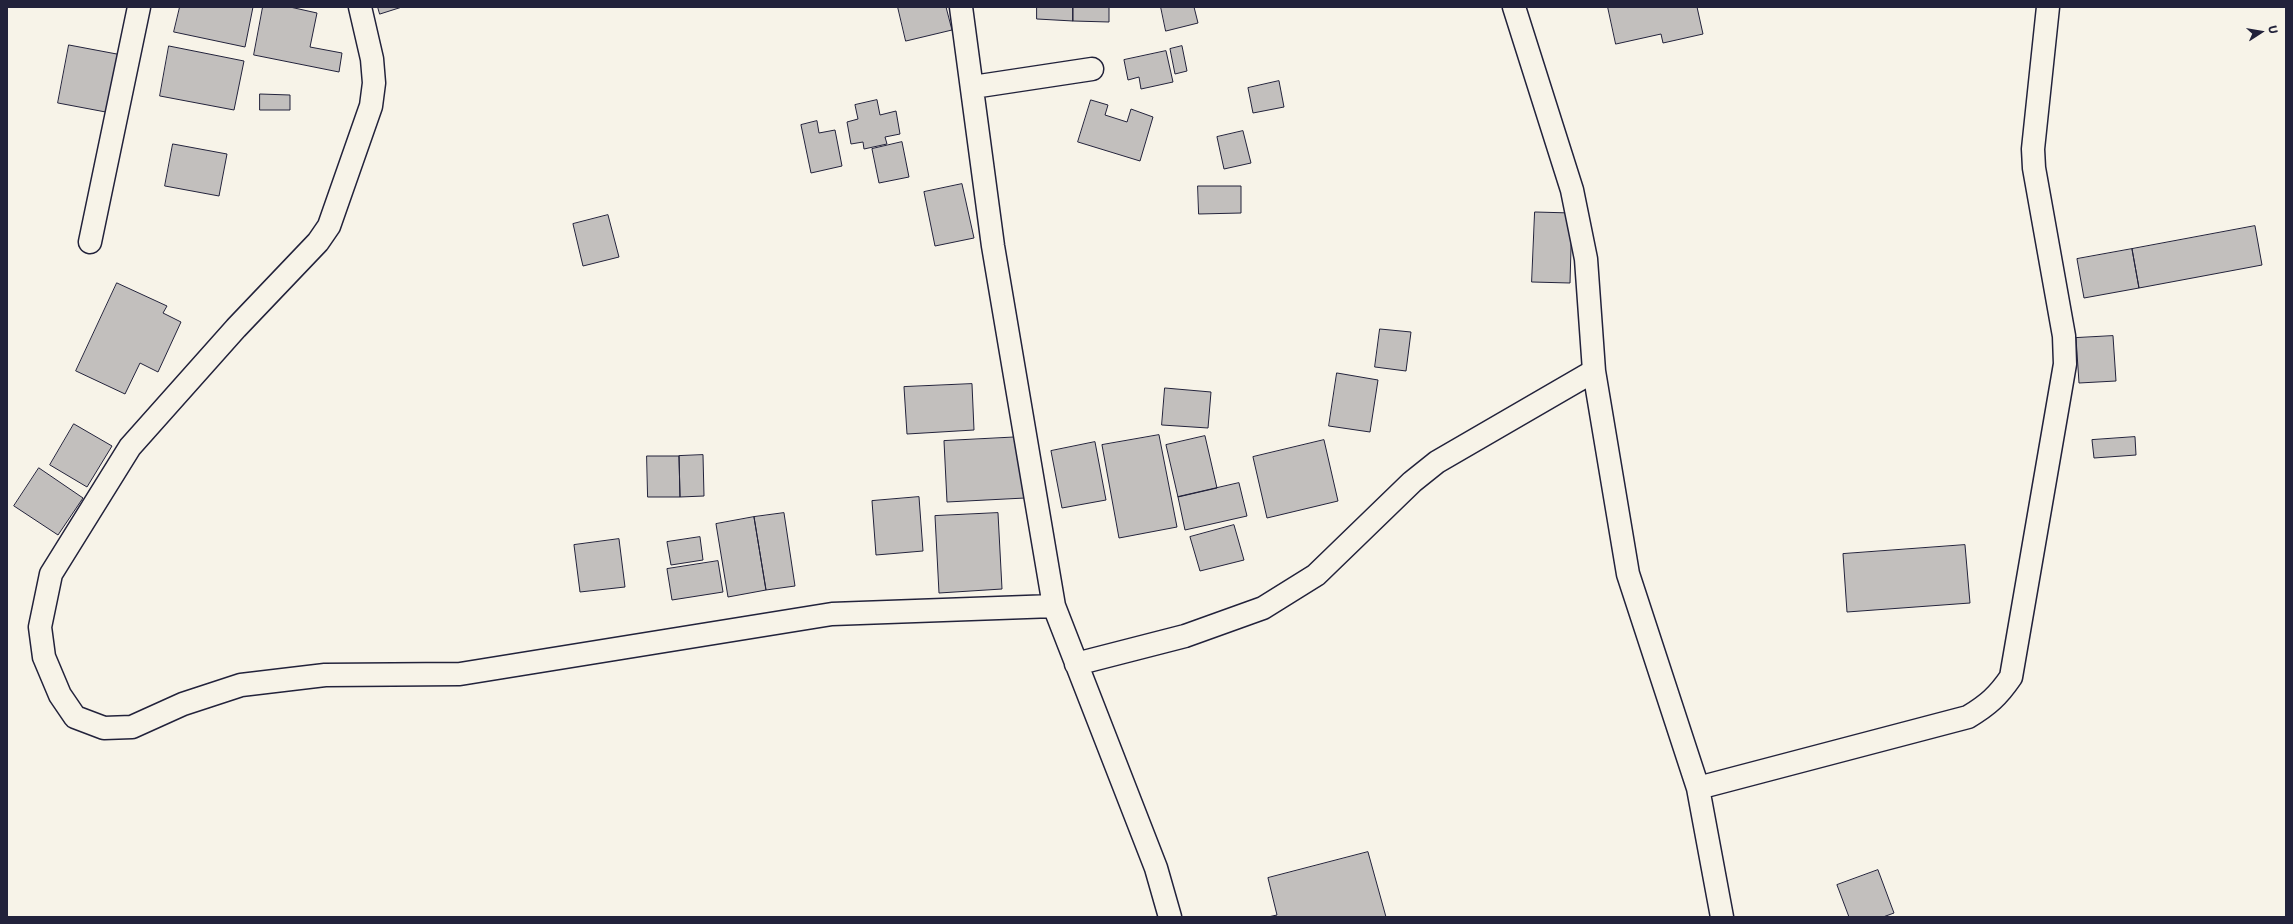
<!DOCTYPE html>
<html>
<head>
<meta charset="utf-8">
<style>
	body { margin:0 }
	#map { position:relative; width:2293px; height:924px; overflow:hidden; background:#f7f3e8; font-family:"Playpen Sans",sans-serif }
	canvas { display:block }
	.frame { position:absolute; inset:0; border:8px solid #22223b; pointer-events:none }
	.north { position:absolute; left:2241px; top:12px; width:40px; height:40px; -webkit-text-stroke:3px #f7f3e8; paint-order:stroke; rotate:78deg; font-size:11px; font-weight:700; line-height:16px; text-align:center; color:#22223b }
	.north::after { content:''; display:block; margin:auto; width:14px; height:18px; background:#22223b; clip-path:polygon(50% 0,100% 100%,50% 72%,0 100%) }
</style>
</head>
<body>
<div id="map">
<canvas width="2293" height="924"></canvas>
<div class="frame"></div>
<div class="north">U</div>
</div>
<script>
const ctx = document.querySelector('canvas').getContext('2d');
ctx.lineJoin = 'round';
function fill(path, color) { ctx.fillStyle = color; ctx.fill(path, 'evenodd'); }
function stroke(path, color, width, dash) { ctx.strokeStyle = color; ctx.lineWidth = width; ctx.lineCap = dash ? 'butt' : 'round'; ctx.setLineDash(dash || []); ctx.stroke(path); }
const building = new Path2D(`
	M180 7H253L245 47 174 32Z
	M263 7H290L317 13 310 47 342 53 339 72 254 55Z
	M378 7H402L380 14Z
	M898 7H946L952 30 906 41Z
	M1037 7H1073V21L1037 19Z
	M1073 7H1109V22L1073 21Z
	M1161 7H1194L1198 23 1166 31Z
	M1608 7H1697L1703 34 1663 43 1661 34 1616 44Z
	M69 45 122 55 111 113 58 103Z
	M169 46 244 61 234 110 160 96Z
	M1182 46 1187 71 1175 74 1170 49Z
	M1166 51 1173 82 1141 89 1139 77 1128 80 1124 60Z
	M1279 81 1284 107 1253 113 1248 88Z
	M260 94 290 95V110H260Z
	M877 100 880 115 896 111 900 134 885 137 887 144 864 149 863 142 851 144 847 122 858 119 855 105Z
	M1091 100 1108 105 1105 115 1127 122 1131 109 1153 117 1140 161 1078 142Z
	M817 121 819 133 835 130 842 166 811 173 801 125Z
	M1243 131 1251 163 1224 169 1217 137Z
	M902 142 909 177 879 183 872 149Z
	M173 144 227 154 219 196 165 186Z
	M962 184 974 238 935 246 924 192Z
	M1198 186H1241V213L1199 214Z
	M1535 212 1572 213 1570 283 1532 282Z
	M608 215 619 257 583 266 573 224Z
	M2255 226 2262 265 2139 288 2132 249Z
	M2132 249 2139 288 2084 298 2077 259Z
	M117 283 167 306 163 313 181 322 158 372 140 363 125 394 76 371Z
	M1380 329 1411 332 1406 371 1375 367Z
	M2113 336 2116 381 2079 383 2076 338Z
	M1337 373 1378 380 1370 432 1329 426Z
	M972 384 974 430 907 434 904 387Z
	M1165 388 1211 392 1208 428 1162 425Z
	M74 424 112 446 87 487 50 465Z
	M1159 435 1177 527 1119 538 1102 445Z
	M1205 436 1217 488 1178 497 1166 445Z
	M1022 437 1025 498 947 502 944 441Z
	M2135 437 2136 455 2094 458 2092 440Z
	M1324 440 1338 501 1267 518 1253 457Z
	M1095 442 1106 500 1062 508 1051 451Z
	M703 455 704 496 680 497 679 456Z
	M647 456H679L680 497H648Z
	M39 468 83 498 58 535 14 506Z
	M1239 483 1247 516 1185 530 1178 497Z
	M919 497 923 551 876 555 872 501Z
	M784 513 795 586 766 590 754 517Z
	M998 513 1002 589 939 593 935 516Z
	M754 517 766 590 728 597 716 524Z
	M1234 525 1244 560 1200 571 1190 537Z
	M700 537 703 560 671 565 667 542Z
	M619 539 625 587 580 592 574 545Z
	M1965 545 1970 603 1847 612 1843 554Z
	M718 561 723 592 672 600 667 569Z
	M1368 852 1386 917H1268L1277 915 1268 878Z
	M1878 870 1894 913 1883 917H1849L1837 885Z`);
fill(building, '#c2bfbd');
stroke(building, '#22223b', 1);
const minor = new Path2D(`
	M360 7 372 59 374 83 371 106 329 226 318 242 236 328 130 447 51 574 40 627 44 657 60 695 75 717 104 728 132 727 183 704 241 685 325 675 460 674 832 614 1054 606
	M961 7 993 246 1054 606 1156 868 1170 917
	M1514 7 1572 190 1586 259 1594 371 1628 574 1698 788 1722 917
	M973 87 1092 69
	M90 242 139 7
	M1076 664 1185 636 1263 608 1316 575 1412 482 1437 462 1594 371
	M1698 788 1968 717C1988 705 1998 696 2011 677L2065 364 2064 336 2034 168 2033 149 2048 7`);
stroke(minor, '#22223b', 25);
stroke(minor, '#f7f3e8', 22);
</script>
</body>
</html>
